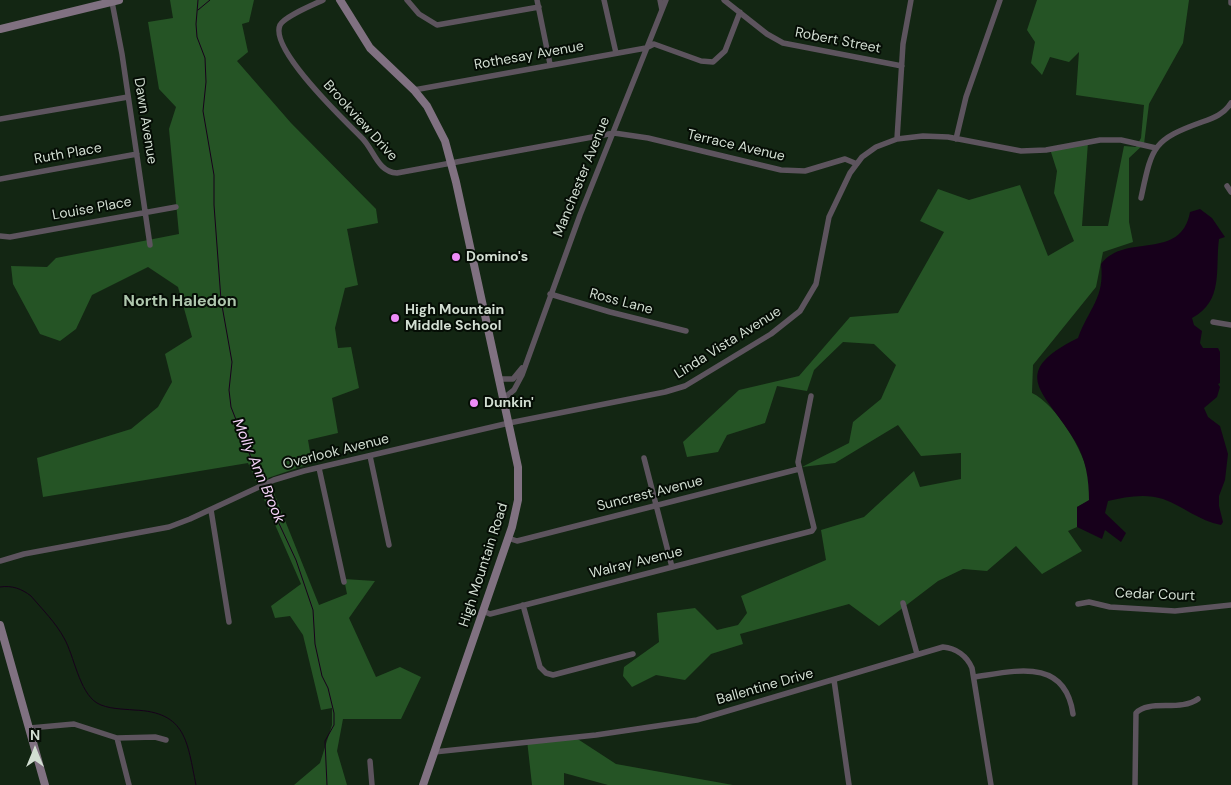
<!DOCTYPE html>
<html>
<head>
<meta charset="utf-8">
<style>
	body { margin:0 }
	#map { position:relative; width:1231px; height:785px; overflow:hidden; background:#132613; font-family:"DM Sans",sans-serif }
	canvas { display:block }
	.north { position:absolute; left:10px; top:725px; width:50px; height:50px; -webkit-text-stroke:4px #050d05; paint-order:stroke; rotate:0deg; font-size:14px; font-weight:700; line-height:20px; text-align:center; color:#d2ded2 }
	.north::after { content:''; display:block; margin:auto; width:18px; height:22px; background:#d2ded2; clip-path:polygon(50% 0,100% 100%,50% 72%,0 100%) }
</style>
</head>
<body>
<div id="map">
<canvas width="1231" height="785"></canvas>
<div class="north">N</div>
</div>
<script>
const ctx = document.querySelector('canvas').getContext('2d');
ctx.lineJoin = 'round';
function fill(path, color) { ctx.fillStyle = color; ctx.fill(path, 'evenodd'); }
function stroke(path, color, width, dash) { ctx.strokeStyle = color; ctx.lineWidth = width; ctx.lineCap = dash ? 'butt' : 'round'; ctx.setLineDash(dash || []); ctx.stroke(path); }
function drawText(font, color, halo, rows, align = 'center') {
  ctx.font = font + ' "DM Sans",sans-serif'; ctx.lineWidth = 4; ctx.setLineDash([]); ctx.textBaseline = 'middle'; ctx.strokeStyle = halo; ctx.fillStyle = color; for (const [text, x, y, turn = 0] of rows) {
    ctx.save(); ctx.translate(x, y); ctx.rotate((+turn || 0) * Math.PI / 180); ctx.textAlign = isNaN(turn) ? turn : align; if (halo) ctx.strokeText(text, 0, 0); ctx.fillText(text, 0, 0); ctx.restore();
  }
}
fill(new Path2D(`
	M170 0H254L249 22 242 24 248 52 237 61 291 123 376 209 378 223 347 229 358 285 345 288 335 328 338 348 351 347 359 388 332 398 338 433 308 440 312 463 268 478 319 605 347 594 344 579 375 581 349 618 376 677 400 667 421 677 401 719H343L337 751 347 785H294L320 763 332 725V708L321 710 303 635 290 616 275 618 271 606 301 584 248 463 43 497 37 458 131 429 158 407 172 382 165 354 192 337 178 287 148 267 92 295 76 329 60 341 40 334 13 284 11 266 47 267 56 258 179 234 169 129 176 107 159 89 148 22 173 18Z
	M1037 0H1189L1183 43 1149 104 1144 144 1129 158V222L1133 242 1103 252 1096 287 1033 365 1032 393C1057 405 1083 450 1089 477 1090 485 1089 493 1089 501L1077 507V527L1068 531 1082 551 1042 574 1016 546 987 571 963 569 938 581 879 626 849 604 740 634 743 644 711 654 685 680 656 675 632 687 623 676 624 667 659 642 657 613 695 608 717 630 738 625 747 613 741 596 826 560 821 530 864 517 914 471 920 487 961 479V453L921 456 898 425 835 463 802 467 849 443 853 422 881 399 896 365 874 344 843 342 814 370 807 391 777 386 765 423 727 435 718 452 687 457 683 442 739 390 799 376 850 317 898 313 944 232 920 221 938 189 969 200 1020 185 1048 256 1074 241 1054 193 1057 171 1050 149 1088 142 1082 226H1108L1124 146 1136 147 1141 138 1144 105 1076 95 1079 52 1069 62 1050 57 1042 75 1031 63 1035 42 1027 30Z
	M573 736 616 764 733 785H608L564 773V785H532L527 740Z`), '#255425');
fill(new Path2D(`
	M1200 209 1212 218 1225 237 1219 239C1215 270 1224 301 1192 318L1194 325 1202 331 1200 343 1203 348H1218L1220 352V383L1218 384 1220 387 1217 397 1204 408 1208 417 1220 426 1228 454 1225 480 1219 496V506L1223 522 1221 525C1199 521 1183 506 1163 499 1145 493 1125 497 1108 501L1105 513 1126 533 1121 542 1105 530 1102 539 1077 527V507L1089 500C1089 480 1086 459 1075 441 1047 393 1005 374 1078 338 1089 308 1105 298 1101 264 1125 232 1181 262 1190 212Z`), '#17001b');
stroke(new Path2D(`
	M198 0 196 24 197 37 205 58 206 82 203 111 214 175V205L221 300 232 362 229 390 231 407 261 483
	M198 10 210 0
	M262 487 296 560 313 610 315 644 322 676 328 688 334 713V725L325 741 327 785
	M0 587C12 585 22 589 31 596 42 609 56 623 64 638 74 655 79 692 97 703 107 709 123 709 134 710 187 712 187 742 196 785`), '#17001b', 1);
stroke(new Path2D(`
	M323 0C313 5 285 16 280 25 269 49 344 120 361 137 374 149 377 172 397 173L614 133 648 138 781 170 805 171 845 159 857 164
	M407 0 419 14 437 25 539 7
	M537 0 550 64
	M604 0 616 53
	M660 0 662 10
	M724 0 767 34 783 43 902 66
	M1231 0V3
	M112 2 122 54 150 245
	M414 90 646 48 654 44 701 61 713 62 725 51 740 12
	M0 119 128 97
	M897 139 903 44 911 0
	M956 139 966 97 1000 0
	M0 179 137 154
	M1227 186 1231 192
	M1141 198C1152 147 1152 140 1202 122 1214 118 1224 114 1231 103
	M0 236 10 237 176 207
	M550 294 610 312 686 331
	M1213 322 1231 325
	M500 379H513L522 368
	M504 398 514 390 522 375 580 215 666 0
	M370 456 389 545
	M644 458 672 567
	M319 468 344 582
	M211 510 229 622
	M508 538 517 541 525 539 799 469
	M0 561 24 554 169 527 190 519 274 480 304 471 509 423 665 392 685 386 771 334 800 311 816 284 829 217 850 173 862 157 876 147 897 139 923 136 948 137 1021 151 1046 150 1100 140H1121L1156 148
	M903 603 917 654
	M1078 604 1089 602 1110 607 1175 611 1231 605
	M523 605 540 667 546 673 553 675 633 654
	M483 611 490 614 812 531 814 528 798 462 811 396
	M974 677C1015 671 1065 657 1073 714
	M834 680 849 785
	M30 728 74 724 117 738 155 737 166 740
	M117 738 129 785
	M434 752 596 735 697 720 943 647C956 648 967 656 972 668L991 785
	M370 761 372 785
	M1135 785 1136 713C1149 699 1180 712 1198 699`), '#5d545e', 5.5);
stroke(new Path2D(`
	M340 0 370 48 414 90 427 106 445 141 456 182 518 467V500L512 527 423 785
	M0 29 119 0
	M0 625 45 785`), '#807181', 8);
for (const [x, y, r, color] of [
	[456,257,5,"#ee8cf8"],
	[395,318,5,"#ee8cf8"],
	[474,403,5,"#ee8cf8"]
]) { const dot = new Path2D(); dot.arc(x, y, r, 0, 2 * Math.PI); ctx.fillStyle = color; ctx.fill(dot); stroke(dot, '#050d05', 2); }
drawText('14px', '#d2ded2', '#050d05', [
	["Robert Street",838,41,11],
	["Rothesay Avenue",529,56,-10],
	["Dawn Avenue",145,121,81],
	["Brookview Drive",360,121,48],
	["Terrace Avenue",736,146,13],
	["Ruth Place",68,154,-10],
	["Manchester Avenue",582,177,-68],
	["Louise Place",92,209,-10],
	["Ross Lane",621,302,15],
	["Linda Vista Avenue",728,343,-32],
	["Overlook Avenue",336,452,-14],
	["Suncrest Avenue",650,494,-14],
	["Walray Avenue",636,563,-14],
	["High Mountain Road",484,565,-72],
	["Cedar Court",1155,595,2],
	["Ballentine Drive",765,687,-16]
]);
drawText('bold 14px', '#d2ded2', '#050d05', [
	["Domino's",466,257],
	["High Mountain",405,310],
	["Middle School",405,326],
	["Dunkin'",484,403]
], 'left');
drawText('italic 15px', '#f6d4f9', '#050d05', [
	["Molly Ann Brook",258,471,67]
]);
drawText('bold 16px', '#afc7ae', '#050d05', [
	["North Haledon",180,302]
]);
</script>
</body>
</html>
